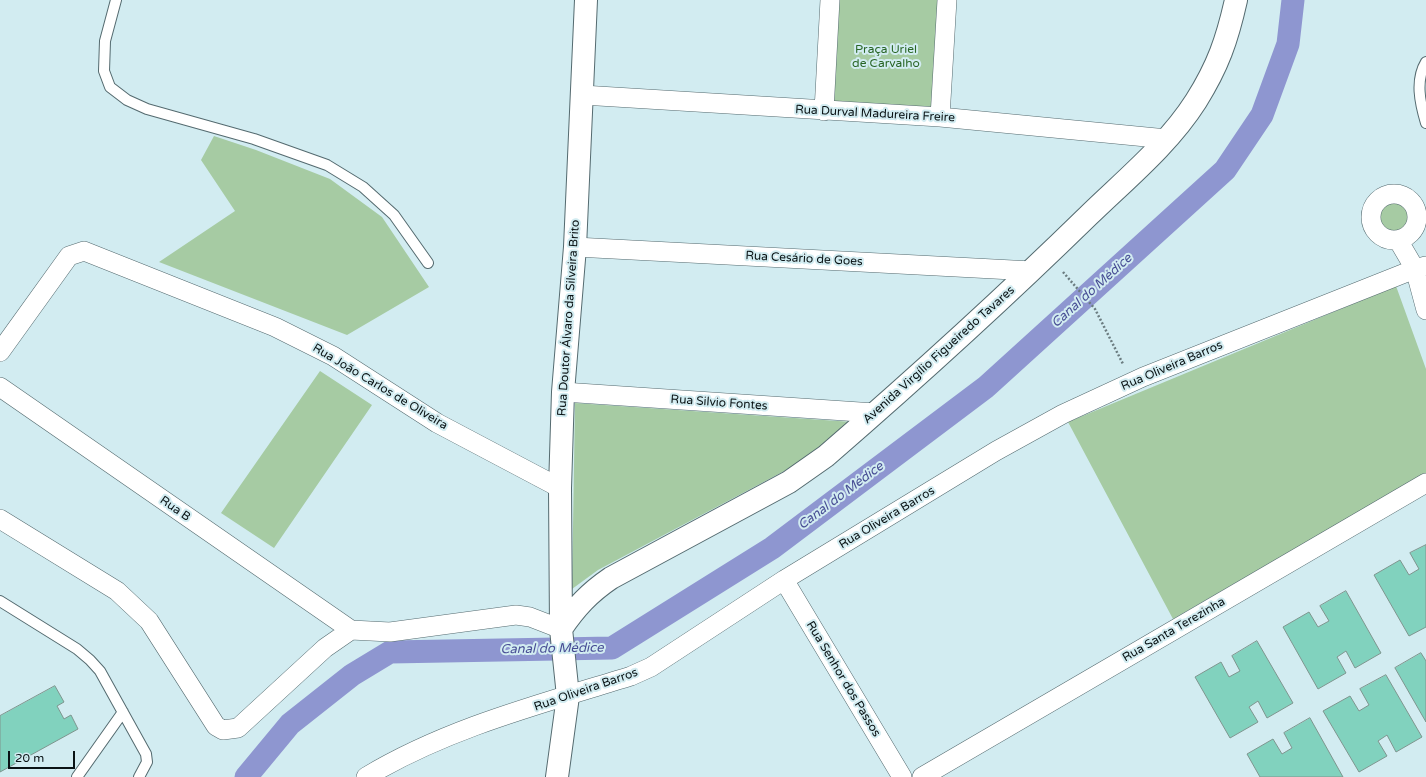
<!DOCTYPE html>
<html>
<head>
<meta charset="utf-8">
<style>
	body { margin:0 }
	#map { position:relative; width:1426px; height:777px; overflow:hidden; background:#d2ecf1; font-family:"Varela Round",sans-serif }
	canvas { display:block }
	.scale { position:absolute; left:8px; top:751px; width:67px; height:18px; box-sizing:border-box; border:2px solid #091214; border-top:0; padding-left:5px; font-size:12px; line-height:14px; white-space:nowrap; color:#091214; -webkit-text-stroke:3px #d2ecf1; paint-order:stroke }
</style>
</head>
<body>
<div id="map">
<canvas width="1426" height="777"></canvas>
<div class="scale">20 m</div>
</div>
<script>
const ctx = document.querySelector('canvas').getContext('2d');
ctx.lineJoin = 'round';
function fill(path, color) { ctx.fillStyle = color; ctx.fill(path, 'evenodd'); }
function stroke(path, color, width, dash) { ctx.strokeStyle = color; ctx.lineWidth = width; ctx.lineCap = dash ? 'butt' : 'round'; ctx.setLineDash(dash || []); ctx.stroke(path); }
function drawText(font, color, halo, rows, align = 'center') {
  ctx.font = font + ' "Varela Round",sans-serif'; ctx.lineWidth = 4; ctx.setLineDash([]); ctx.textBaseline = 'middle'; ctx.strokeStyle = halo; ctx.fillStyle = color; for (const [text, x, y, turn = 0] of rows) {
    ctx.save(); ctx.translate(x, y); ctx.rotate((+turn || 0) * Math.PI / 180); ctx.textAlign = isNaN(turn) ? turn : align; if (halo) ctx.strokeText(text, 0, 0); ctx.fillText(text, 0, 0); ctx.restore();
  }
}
fill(new Path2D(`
	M830 0H947L940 117 824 111Z
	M214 136 256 150 330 179 382 217 429 287 347 335 159 262 235 211 201 160Z
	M1393 203 1402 204C1410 212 1409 218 1407 229L1395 233 1385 230 1379 219 1382 207Z
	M1396 286 1426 369V473L1173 619 1068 422Z
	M320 371 372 405 274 548 221 513Z
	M575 403 853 422 820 452 598 570 572 589Z`), '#a6cba3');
stroke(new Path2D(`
	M246 777 290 724 352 675 390 652 612 648 772 548 986 387 1225 170 1262 115 1288 44 1293 0`), '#8e96d0', 23);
const building = new Path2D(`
	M1426 545V627L1409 636 1374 575 1400 560 1409 575 1419 569 1410 553Z
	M1346 591 1381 653 1355 668 1346 651 1337 657 1346 673 1318 689 1283 627 1309 612 1318 627 1329 621 1320 606Z
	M1257 641 1293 703 1267 718 1258 701 1249 707 1258 722 1230 738 1195 677 1221 662 1229 677 1240 671 1232 656Z
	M1421 653 1426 661V722L1395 668Z
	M1386 675 1422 737 1396 752 1387 735 1378 741 1387 756 1359 772 1323 711 1350 696 1359 711 1369 705 1360 689Z
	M55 686 64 702 57 706 64 719 71 715 78 729 0 772V716Z
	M1310 718 1343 777H1260L1247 754 1273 739 1282 754 1292 748 1284 733Z`);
fill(building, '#81d2be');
stroke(building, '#7e958e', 1);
const service = new Path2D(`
	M116 0 105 41 104 71 110 87 127 100 147 109 254 139 327 165 363 187 394 215 428 263
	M1426 62C1415 80 1420 103 1426 123
	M0 601 77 649 90 660 100 671 146 754 147 762 139 777
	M77 777 123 712`);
const minor = new Path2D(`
	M582 95 940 117 1167 139
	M824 111 830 0
	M940 117 947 0
	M1371 217a23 23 0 1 1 46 0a23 23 0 1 1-46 0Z
	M1398 240 1415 269 1426 310
	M575 247 1032 271
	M0 352 69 256 84 251 275 327 333 356 437 423 560 488
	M0 387 351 630
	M563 392 875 413
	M0 519 117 591 149 621 216 726 223 730 238 728 325 648 351 630 390 632 516 615 530 617 561 629
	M784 580 902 777
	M366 777C447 728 541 704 631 676L651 667 784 580 996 451 1063 414 1143 377 1415 269 1426 266
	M922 777 1426 483`);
const tertiary = new Path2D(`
	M561 629C576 607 589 593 611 578L789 482 826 456C916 378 1004 298 1089 215 1126 179 1168 145 1196 101 1218 66 1227 40 1236 0
	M557 777 568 696 561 629 560 488 563 392 575 247 586 0`);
stroke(service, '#546a6f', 12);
stroke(minor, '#546a6f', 20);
stroke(tertiary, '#546a6f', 24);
stroke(new Path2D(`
	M1063 272 1095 309 1123 364`), '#6b7c80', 2.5, [2, 2]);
stroke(service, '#fff', 10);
stroke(minor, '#fff', 19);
stroke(tertiary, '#fff', 22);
drawText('12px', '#296626', '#d2ecf1', [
	["Praça Uriel",886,50],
	["de Carvalho",886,64]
]);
drawText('12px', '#091214', '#d2ecf1', [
	["Rua Durval Madureira Freire",875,114,3],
	["Rua Cesário de Goes",804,259,3],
	["Rua Doutor Álvaro da Silveira Brito",569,318,-86],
	["Avenida Virgílio Figueiredo Tavares",939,355,-42],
	["Rua Oliveira Barros",1172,366,-23],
	["Rua João Carlos de Oliveira",380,387,31],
	["Rua Silvio Fontes",719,403,4],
	["Rua B",175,509,35],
	["Rua Oliveira Barros",887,518,-31],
	["Rua Santa Terezinha",1174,630,-30],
	["Rua Senhor dos Passos",843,679,59],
	["Rua Oliveira Barros",586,690,-19]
]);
drawText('italic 13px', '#474d94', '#d2ecf1', [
	["Canal do Médice",1092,291,-42],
	["Canal do Médice",841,496,-37],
	["Canal do Médice",552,649,-1]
]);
</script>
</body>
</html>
